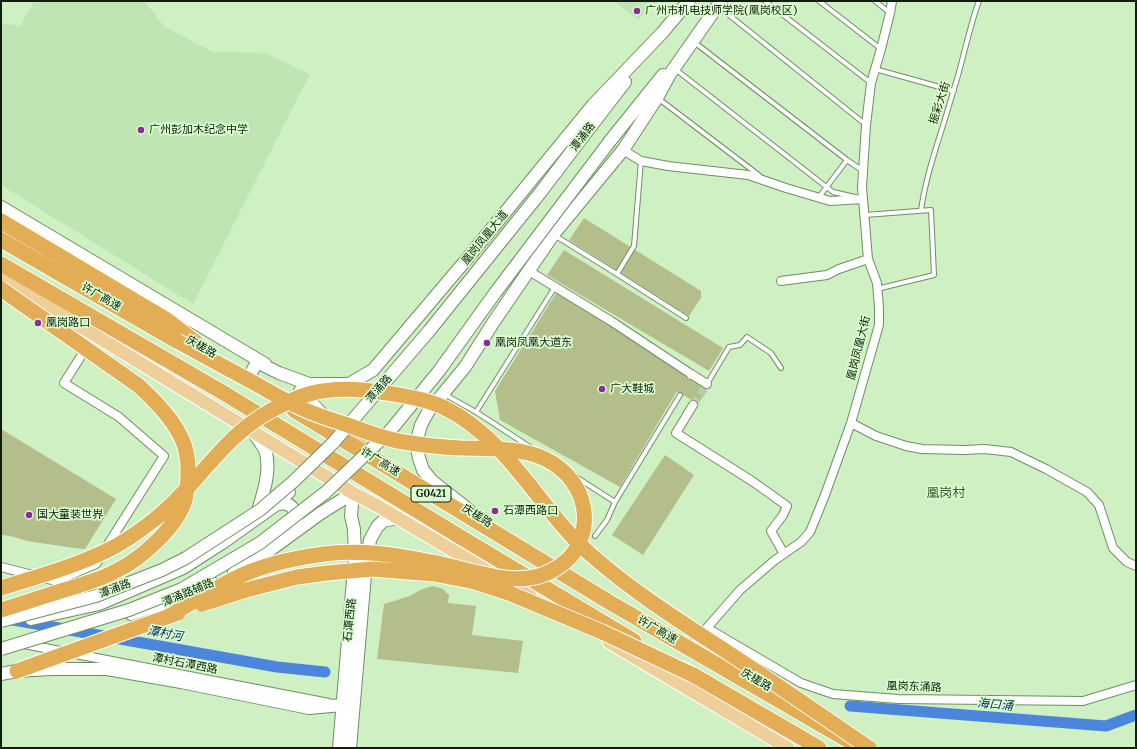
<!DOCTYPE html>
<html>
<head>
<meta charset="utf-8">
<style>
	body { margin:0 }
	#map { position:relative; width:1137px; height:749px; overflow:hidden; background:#cef0c3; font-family:Merriweather,serif }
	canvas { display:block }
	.frame { position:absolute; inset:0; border:2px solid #111d0d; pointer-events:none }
</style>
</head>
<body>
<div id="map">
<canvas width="1137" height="749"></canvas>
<div class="frame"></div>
</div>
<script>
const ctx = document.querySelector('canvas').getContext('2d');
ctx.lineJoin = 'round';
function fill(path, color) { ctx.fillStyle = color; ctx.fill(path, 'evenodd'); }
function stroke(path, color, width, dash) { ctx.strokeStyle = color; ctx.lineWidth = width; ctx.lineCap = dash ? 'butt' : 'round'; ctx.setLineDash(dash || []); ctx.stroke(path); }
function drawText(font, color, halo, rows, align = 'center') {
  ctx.font = font + ' Merriweather,"Noto Sans SC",serif'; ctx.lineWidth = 3.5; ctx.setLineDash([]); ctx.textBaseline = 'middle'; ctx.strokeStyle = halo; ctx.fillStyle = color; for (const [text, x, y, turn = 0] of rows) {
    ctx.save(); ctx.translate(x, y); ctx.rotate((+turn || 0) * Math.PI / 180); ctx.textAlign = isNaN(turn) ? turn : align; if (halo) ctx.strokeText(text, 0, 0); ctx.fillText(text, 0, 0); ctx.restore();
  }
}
fill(new Path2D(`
	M34 1H144L165 27 213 52 266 53 310 74 193 304 1 185V23L20 26Z
	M614 1H658L638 20Z`), '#bfe6b2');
stroke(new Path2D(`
	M8 619 277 667 325 672
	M850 706 1106 726 1136 715`), '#4c86dc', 11);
fill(new Path2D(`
	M584 218 701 291V298L689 316 569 240Z
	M564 250 723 348 709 371 547 275Z
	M558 290 709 387 698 404 677 391 620 487 500 420 495 391Z
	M1 429 116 499 85 549 74 548 27 541 11 536 1 535Z
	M665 455 694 475 643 555 612 535Z
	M432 586 443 589 449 595 448 603 476 606 472 635 523 641 518 673 377 659 384 604 410 596 420 590Z`), '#b3be8b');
stroke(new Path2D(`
	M693 405 707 384`), '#b2d0a8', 8, [8, 4]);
const lane = new Path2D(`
	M765 1 871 83
	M819 1 881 49
	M875 1 890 13
	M719 7 865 124
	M694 42 847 160 863 171
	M675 69 833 192 855 197
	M875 69 954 91
	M659 99 760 176
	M819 197 847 160
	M921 210C927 169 942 132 953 92 963 62 968 31 979 1
	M865 215 931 210 934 275 877 289
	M554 235 617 274 686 318
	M617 274 634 246 641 161
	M707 384 729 347 740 345 747 337 771 353 781 368
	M444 394 476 412 530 447
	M476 412 555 287
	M576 477 615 502
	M595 536 607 520 615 502 680 395`);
const street = new Path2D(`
	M623 150 641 161 668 166 748 175 786 188 830 201 863 199
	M529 271 611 321 691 374V375
	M781 281 827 275 839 269 868 259
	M95 334 64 383 119 417 164 456 105 549
	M691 374 707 384
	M693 405 676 433 752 481 787 506 783 515 771 531 784 554
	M851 423 876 436 906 446 922 449 964 450 985 449 1011 452 1046 469 1087 492 1099 505 1113 548 1127 562 1136 566
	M1 567 56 581 96 564 98 561
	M707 628 801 683 833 694 898 699 1083 701 1136 685
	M24 644 329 703
	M692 645 740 590 775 560 801 542 810 532 825 495 851 423 879 325V308L877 283 868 259 862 187 866 125 871 83 881 49 890 13 892 1`);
const secondary = new Path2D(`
	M591 126 625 82
	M610 141 663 75
	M1 207 265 364
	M250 375 257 362 279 373 309 384H349L373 370 466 260 593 105 662 33 689 1
	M300 391 326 418
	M253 432C257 438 264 446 266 453 271 474 262 497 256 517
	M277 504C280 504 284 503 287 504 295 507 298 517 295 524
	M469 510 432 481 423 470 419 458 416 443 421 425 428 412 465 367 493 323 553 235 623 150 657 98 670 74 721 1
	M234 572 255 561 321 513 353 493
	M131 614 181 598 212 583
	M31 619 99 604 183 568 222 543 277 504 289 492
	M1 674 17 671 51 669H107L181 682 309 708 342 705
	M339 748 355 556 354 529 351 516 353 493
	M350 748 365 575 370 540 377 527 383 521 398 518`);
const primary = new Path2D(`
	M1 230 63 267
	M1 279 88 331 353 493 376 505 531 597
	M334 425 375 451
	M609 642 788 748`);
const highway = new Path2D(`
	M1 221 167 320 203 348
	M1 240 187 347
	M1 264 222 392 462 538 634 641
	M294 410 609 602 849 741
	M683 669 819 748`);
stroke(lane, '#6f8e64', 6);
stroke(street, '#6f8e64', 10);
stroke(secondary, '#6f8e64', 14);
stroke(primary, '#fff', 15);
stroke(highway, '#fff', 17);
stroke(lane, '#fff', 4);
stroke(street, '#fff', 8);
stroke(secondary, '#fff', 12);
stroke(primary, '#eece99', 13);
stroke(highway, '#e2ad55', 15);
const secondaryBridge = new Path2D(`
	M1 621 96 596 162 570 186 558 260 510 294 481 333 443 429 331 540 193 591 126
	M1 649 129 610 182 589 260 543 326 492 390 431 439 371 495 293 610 141`);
const highwayBridge = new Path2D(`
	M1 289 139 386C155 401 171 417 181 437 186 447 188 459 188 470 188 479 187 491 185 500 177 527 141 559 116 571 102 579 86 583 71 588 47 595 24 603 1 610
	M1 588C36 577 73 567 106 551 123 543 140 531 155 519 172 506 186 490 200 474 216 456 233 436 253 422 265 413 281 405 295 399 306 394 319 391 331 390 358 387 421 396 445 408 509 440 539 509 590 554 632 591 678 620 724 650 773 682 821 715 869 748
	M202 604 246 590 297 577 327 573 372 569 434 574 475 582 509 593 602 632 693 675
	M169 616C191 603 212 590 234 579 261 565 294 558 324 554 359 549 397 555 431 562 472 569 521 593 558 567 569 560 577 551 581 538 588 519 584 497 572 481 545 445 500 449 460 448 441 447 422 445 404 442 384 439 364 431 345 424 329 419 312 414 297 406 283 400 269 391 256 384 230 370 204 356 177 341
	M17 671 178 613`);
stroke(secondaryBridge, '#6f8e64', 14, []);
stroke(highwayBridge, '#fff', 17, []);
stroke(secondaryBridge, '#fff', 12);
stroke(highwayBridge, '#e2ad55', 15);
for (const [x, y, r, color] of [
	[637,11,4,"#852f9d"],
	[141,130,4,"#852f9d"],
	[38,323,4,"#852f9d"],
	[487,343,4,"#852f9d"],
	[602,389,4,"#852f9d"],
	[495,511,4,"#852f9d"],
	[29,515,4,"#852f9d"]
]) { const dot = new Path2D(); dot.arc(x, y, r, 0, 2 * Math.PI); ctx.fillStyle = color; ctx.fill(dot); stroke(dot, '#dbfed0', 1.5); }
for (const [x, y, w] of [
	[431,494,40]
]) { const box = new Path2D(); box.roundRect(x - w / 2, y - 8, w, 16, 3); ctx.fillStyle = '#dbfed0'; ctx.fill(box); stroke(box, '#111d0d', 1); }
drawText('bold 10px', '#111d0d', null, [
	["G0421",431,494]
]);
drawText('11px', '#111d0d', '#dbfed0', [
	["广州市机电技师学院(凰岗校区)",645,11],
	["广州彭加木纪念中学",149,130],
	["凰岗路口",46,323],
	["凰岗凤凰大道东",495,343],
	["广大鞋城",610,389],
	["石潭西路口",503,511],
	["国大童装世界",37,515]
], 'left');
drawText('11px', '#111d0d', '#dbfed0', [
	["振彩大街",940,103,-72],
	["潭涌路",583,137,-53],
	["凰岗凤凰大道",485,238,-51],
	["许广高速",101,297,30],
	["庆槎路",201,347,30],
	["凰岗凤凰大街",859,348,-76],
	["潭涌路",379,389,-49],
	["许广高速",380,462,32],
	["庆槎路",477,516,32],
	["潭涌路",115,589,-21],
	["潭涌路辅路",188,593,-23],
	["石潭西路",350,620,-84],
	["许广高速",657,630,30],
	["潭村石潭西路",185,664,11],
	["庆槎路",756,680,30],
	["凰岗东涌路",914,687,2]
]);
drawText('italic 12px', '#02295e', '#dbfed0', [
	["潭村河",165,634,10],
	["海口涌",995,705,5]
]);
drawText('13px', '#3a5630', '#dbfed0', [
	["凰岗村",946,493]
]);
</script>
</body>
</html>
